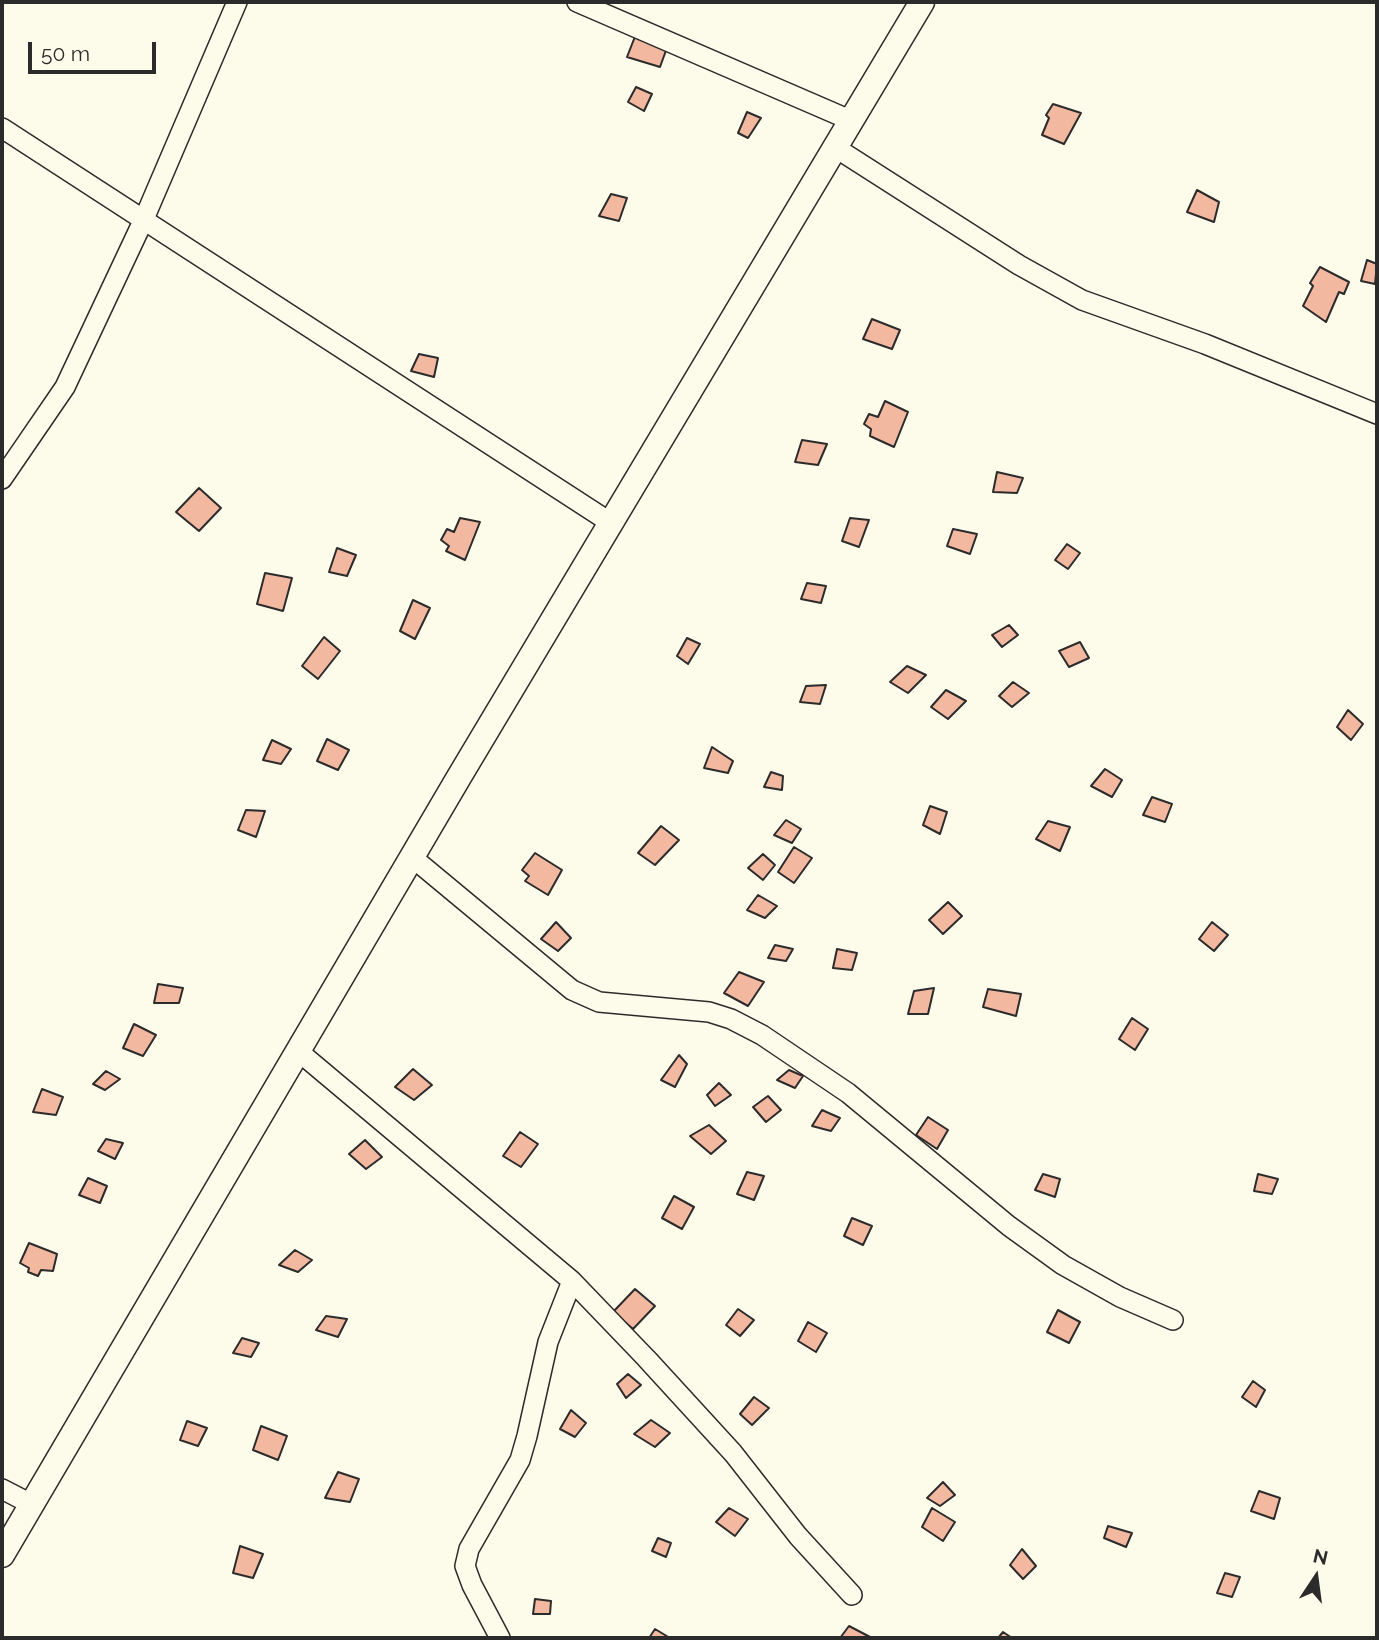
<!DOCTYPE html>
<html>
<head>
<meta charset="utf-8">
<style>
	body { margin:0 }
	#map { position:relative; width:1379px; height:1640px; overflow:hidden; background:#fdfbea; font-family:Raleway,sans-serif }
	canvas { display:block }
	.frame { position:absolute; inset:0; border:4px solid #2b2b2b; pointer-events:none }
	.north { position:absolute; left:1281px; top:1542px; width:70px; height:70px; -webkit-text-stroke:5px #fdfbea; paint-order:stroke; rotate:13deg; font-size:19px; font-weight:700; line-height:28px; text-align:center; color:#2b2b2b }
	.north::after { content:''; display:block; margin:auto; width:24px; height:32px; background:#2b2b2b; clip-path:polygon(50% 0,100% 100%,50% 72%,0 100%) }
	.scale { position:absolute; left:28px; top:42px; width:128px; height:32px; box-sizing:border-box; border:4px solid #2b2b2b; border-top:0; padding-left:9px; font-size:21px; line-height:24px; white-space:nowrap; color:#2b2b2b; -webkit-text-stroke:5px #fdfbea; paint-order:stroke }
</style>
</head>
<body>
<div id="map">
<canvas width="1379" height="1640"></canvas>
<div class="frame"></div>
<div class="north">N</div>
<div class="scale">50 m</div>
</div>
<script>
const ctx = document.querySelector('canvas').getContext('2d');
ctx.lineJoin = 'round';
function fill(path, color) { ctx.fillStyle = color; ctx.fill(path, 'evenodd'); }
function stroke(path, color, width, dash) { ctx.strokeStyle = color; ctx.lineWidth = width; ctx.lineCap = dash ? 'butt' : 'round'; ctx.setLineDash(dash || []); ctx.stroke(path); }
const building = new Path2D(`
	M636 34 668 45 660 67 627 57Z
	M636 87 652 94 644 111 628 102Z
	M1053 104 1081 113 1064 144 1042 135 1049 118 1046 115Z
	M747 112 761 118 748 138 738 133Z
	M1197 190 1219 202 1214 222 1187 212Z
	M611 194 627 198 619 221 599 216Z
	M1367 260 1377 264 1375 284 1361 281Z
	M1320 267 1349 282 1344 294 1339 292 1326 322 1303 306 1313 286 1310 283Z
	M872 319 900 330 892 349 863 339Z
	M419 354 438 358 434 377 411 371Z
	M885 401 908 412 894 447 870 436 871 429 864 424 869 414 878 417Z
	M802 440 827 444 818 465 795 462Z
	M997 472 1023 478 1017 493 993 492Z
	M199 488 221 508 199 531 176 512Z
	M460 518 480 522 465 560 446 551 449 546 441 540 447 529 454 532Z
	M850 518 869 520 859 547 842 541Z
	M953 529 977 534 970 554 947 546Z
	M1067 544 1080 553 1068 569 1055 560Z
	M337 548 356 555 347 576 329 572Z
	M265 573 292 578 283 611 257 604Z
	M807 583 826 586 821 603 801 599Z
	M413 600 430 608 415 639 400 631Z
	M1009 625 1018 635 1002 647 992 635Z
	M324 637 340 651 318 679 302 666Z
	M687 638 700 644 688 664 677 656Z
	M1080 642 1089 658 1069 667 1059 651Z
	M907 666 926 675 908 693 890 682Z
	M1013 682 1029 693 1012 707 999 696Z
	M826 685 820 704 800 702 806 686Z
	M946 690 966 701 948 719 931 707Z
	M1348 710 1363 724 1351 740 1337 727Z
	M327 739 349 750 338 770 317 761Z
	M272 740 291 749 281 764 263 760Z
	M712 747 733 761 728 773 704 768Z
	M1105 769 1122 780 1112 797 1091 786Z
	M771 772 783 776 782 790 764 787Z
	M1152 797 1172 804 1165 822 1143 815Z
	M930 806 947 812 940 834 923 825Z
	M246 810 265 811 256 837 238 830Z
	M786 820 801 829 792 843 774 835Z
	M1048 821 1070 827 1060 851 1036 839Z
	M661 826 679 840 655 865 638 853Z
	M794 847 812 858 794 883 778 872Z
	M535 853 562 870 548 895 525 881 529 876 522 870Z
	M763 854 775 865 763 880 748 868Z
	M758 895 777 906 765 918 747 910Z
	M948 902 962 916 943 934 929 920Z
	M556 922 571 938 558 951 541 939Z
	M1212 922 1228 935 1214 951 1199 939Z
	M775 945 793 949 786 961 768 958Z
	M837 949 857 953 852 970 833 968Z
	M739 972 764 982 748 1006 724 993Z
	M158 984 183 988 179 1003H154Z
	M934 988 928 1014H908L914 991Z
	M988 989 1021 994 1016 1016 983 1007Z
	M1132 1018 1148 1029 1135 1050 1119 1039Z
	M134 1024 156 1035 143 1056 123 1048Z
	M679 1055 687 1064 675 1087 661 1080Z
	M413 1069 432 1085 414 1100 395 1087Z
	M789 1070 803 1076 795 1088 777 1080Z
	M106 1071 120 1079 105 1090 93 1084Z
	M719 1083 731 1095 715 1106 707 1095Z
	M42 1089 63 1097 56 1115 33 1112Z
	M768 1096 781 1110 766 1122 753 1107Z
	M822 1110 840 1118 831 1131 812 1126Z
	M928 1117 948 1130 937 1149 916 1135Z
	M709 1125 726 1141 711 1154 690 1136Z
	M520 1132 538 1144 521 1167 503 1156Z
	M106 1139 123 1143 115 1159 98 1151Z
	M365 1140 382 1157 366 1169 349 1154Z
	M747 1172 764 1176 754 1200 737 1194Z
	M1043 1174 1060 1179 1055 1197 1035 1190Z
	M1258 1174 1278 1179 1272 1194 1254 1191Z
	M88 1178 107 1186 100 1203 79 1195Z
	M674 1196 694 1207 682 1229 662 1218Z
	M852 1218 872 1226 863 1245 844 1236Z
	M29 1243 57 1254 53 1271 41 1270 38 1276 28 1272 29 1268 20 1263Z
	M295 1250 312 1260 298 1272 279 1265Z
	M635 1289 655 1306 633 1329 613 1312Z
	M738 1309 754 1320 740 1336 726 1325Z
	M1058 1310 1080 1322 1069 1343 1047 1332Z
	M326 1316 347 1319 338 1337 316 1330Z
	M808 1322 827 1333 816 1352 798 1341Z
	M242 1338 259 1343 251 1357 233 1353Z
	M628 1374 641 1385 626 1398 617 1384Z
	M1253 1381 1265 1390 1256 1407 1242 1397Z
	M754 1397 769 1408 752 1425 740 1414Z
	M571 1410 586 1423 575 1437 560 1429Z
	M651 1420 670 1433 655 1447 634 1434Z
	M187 1421 207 1428 198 1446 180 1440Z
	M261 1426 287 1436 278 1460 253 1450Z
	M338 1472 359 1479 350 1502 325 1498Z
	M943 1482 955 1495 940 1506 927 1498Z
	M1259 1491 1280 1498 1274 1519 1251 1511Z
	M729 1508 748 1519 735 1536 716 1522Z
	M932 1508 955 1522 943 1541 922 1527Z
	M1108 1526 1132 1533 1126 1547 1104 1538Z
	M658 1538 671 1543 666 1557 652 1551Z
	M240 1546 263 1554 253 1578 233 1573Z
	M1022 1549 1036 1566 1023 1579 1010 1565Z
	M1225 1573 1240 1577 1232 1597 1217 1593Z
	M535 1599 551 1601 550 1614H533Z
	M849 1626 872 1638H840Z
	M655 1629 670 1638H649Z
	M1003 1632 1012 1638H998Z`);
fill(building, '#f2b8a0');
stroke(building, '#2b2b2b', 2);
const minor = new Path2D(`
	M577 2 850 120
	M2 128 611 523
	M836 148 1019 265 1082 300 1205 344 1377 414
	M2 479 65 387 144 219 237 2
	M413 858 572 990 599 1002 709 1012 731 1019 762 1035 848 1093 1009 1226 1063 1265 1120 1297 1173 1320
	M298 1051 572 1281 646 1358 733 1453 798 1536 852 1595
	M2 1489 31 1504
	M500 1638 472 1585 465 1566 469 1549 520 1460 527 1436 548 1342 572 1281`);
const major = new Path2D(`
	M2 1555 459 777 922 2`);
stroke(minor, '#2b2b2b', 22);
stroke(major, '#2b2b2b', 27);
stroke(minor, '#fdfbea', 19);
stroke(major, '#fdfbea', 24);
</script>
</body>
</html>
